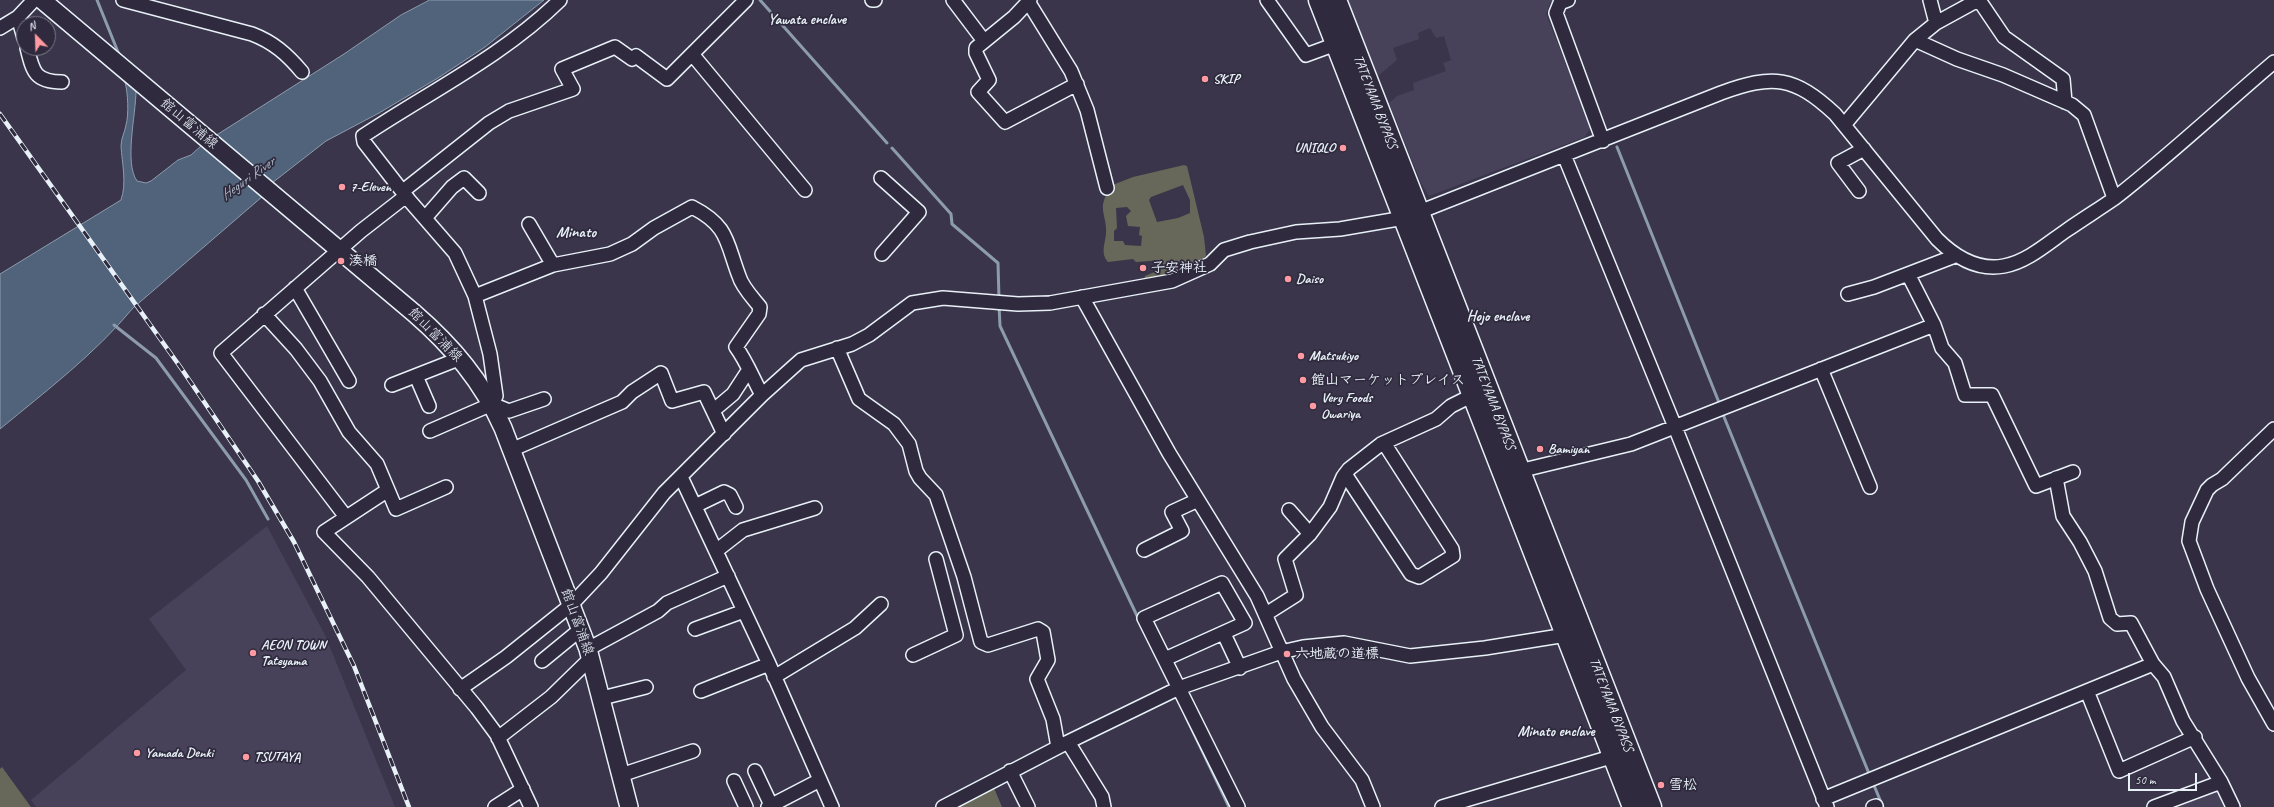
<!DOCTYPE html>
<html>
<head>
<meta charset="utf-8">
<style>
	body { margin:0 }
	#map { position:relative; width:2274px; height:807px; overflow:hidden; background:#3a354a; font-family:Caveat,sans-serif }
	canvas { display:block }
	.north { position:absolute; left:16px; top:16px; width:40px; height:40px; box-sizing:border-box; background:#2f2a3d; border:1px solid #797a88; border-radius:50%; rotate:337deg; font-size:11px; font-weight:700; line-height:16px; text-align:center; color:#e8f1f8 }
	.north::after { content:''; display:block; margin:auto; width:14px; height:18px; background:#ff9aa2; clip-path:polygon(50% 0,100% 100%,50% 72%,0 100%) }
	.scale { position:absolute; left:2128px; top:773px; width:69px; height:18px; box-sizing:border-box; border:2px solid #e8f1f8; border-top:0; padding-left:5px; font-size:12px; line-height:14px; white-space:nowrap; color:#e8f1f8; -webkit-text-stroke:3px #2f2a3d; paint-order:stroke }
</style>
</head>
<body>
<div id="map">
<canvas width="2274" height="807"></canvas>
<div class="north">N</div>
<div class="scale">50 m</div>
</div>
<script>
const ctx = document.querySelector('canvas').getContext('2d');
ctx.lineJoin = 'round';
function fill(path, color) { ctx.fillStyle = color; ctx.fill(path, 'evenodd'); }
function stroke(path, color, width, dash) { ctx.strokeStyle = color; ctx.lineWidth = width; ctx.lineCap = dash ? 'butt' : 'round'; ctx.setLineDash(dash || []); ctx.stroke(path); }
function drawText(font, color, halo, rows, align = 'center') {
  ctx.font = font + ' Caveat,"Klee One",sans-serif'; ctx.lineWidth = 3.5; ctx.setLineDash([]); ctx.textBaseline = 'middle'; ctx.strokeStyle = halo; ctx.fillStyle = color; for (const [text, x, y, turn = 0] of rows) {
    ctx.save(); ctx.translate(x, y); ctx.rotate((+turn || 0) * Math.PI / 180); ctx.textAlign = isNaN(turn) ? turn : align; if (halo) ctx.strokeText(text, 0, 0); ctx.fillText(text, 0, 0); ctx.restore();
  }
}
fill(new Path2D(`
	M1346 0H1558L1550 3 1546 14 1591 127 1585 137 1429 196 1421 183 1389 103 1397 96 1414 90 1413 83 1446 71 1443 63 1451 60 1444 36 1436 38 1430 28 1418 33 1419 39 1393 48 1397 60 1378 76Z
	M267 526 325 635 395 807H36L31 800 186 670 149 619Z
	M2217 790 2225 793 2231 807H2171Z`), '#474259');
fill(new Path2D(`
	M1184 165 1187 166 1204 237 1206 256C1185 273 1170 276 1144 280L1145 276 1164 268 1162 260 1136 262 1133 259 1108 262C1099 252 1107 241 1106 229 1106 220 1102 213 1103 204 1104 198 1108 192 1110 186L1133 177ZM1183 185 1190 200V213L1178 218 1157 222 1149 200 1151 197ZM1127 207 1131 211 1126 216 1128 226 1140 227 1139 235 1142 236 1141 246 1125 245 1123 241H1114V231L1117 228 1116 208Z
	M2 767 31 807H0V769Z
	M989 786 994 788 1002 807H947Z`), '#676859');
const water = new Path2D(`
	M430 0H544L485 47 438 78 379 113 326 141 272 183 215 136 344 54 401 15Z
	M125 82 136 91C136 114 124 163 137 181L146 183 151 181 178 160 191 155 201 146 263 196 133 308C95 354 46 391 0 429V274L121 200C127 183 122 163 121 146 121 138 125 132 126 125 129 114 128 93 125 82Z`);
fill(water, '#50637b');
stroke(water, '#8d9cad', 1);
stroke(new Path2D(`
	M97 0 120 57
	M760 0 887 143
	M1617 147 1720 405
	M892 148 951 214 952 224 998 263 999 299
	M999 305 1000 326 1139 620
	M114 325 156 358 246 480 268 519
	M1722 412 1870 776
	M1186 717 1229 807
	M1873 783 1883 807`), '#8d9cad', 3);
const minor = new Path2D(`
	M123 0 252 34C273 42 287 54 302 72
	M872 0H875
	M953 0 984 41
	M1030 0 1014 17 976 48V53L989 80 978 92 1005 122 1077 84
	M1267 0 1306 55 1336 44
	M1568 0 1560 3 1556 13 1603 141
	M1930 0 1936 23
	M1979 0 2004 37 2063 79 2065 102
	M1029 3 1071 71 1087 110 1107 188
	M18 17 24 38
	M0 28 18 17 34 0
	M1915 40 1957 59 2003 75 2072 105 2084 115 2114 198
	M27 48C33 72 35 82 62 82
	M692 54 805 190
	M1844 125 1915 40 1936 23 1978 0
	M1564 155 1675 427 1827 807
	M881 178 919 212 882 254
	M403 191 489 123 509 111 573 89 562 69 615 47 632 59 636 56 667 79 746 0
	M1859 191 1838 163 1864 149
	M425 218 452 187 464 178 479 193
	M529 224 553 265
	M1908 274 1934 325 1942 348 1955 363 1965 395H1992L2036 486 2073 472
	M295 288 349 381
	M1848 294 1874 287 1955 256
	M475 296 553 265 610 254 632 244 654 228 692 207C729 226 726 242 739 276 742 287 753 298 760 307L759 314 736 347C747 362 753 379 762 395
	M1082 297 1169 453 1257 596 1294 679 1322 727 1362 780 1373 807
	M264 314 296 349 320 381 349 432 377 464 388 490
	M837 348 859 399 894 424 909 444 916 471 920 478 936 495 964 577 981 642 988 645 1038 629 1043 632 1048 660 1037 679 1053 719 1058 747
	M1821 369 1870 487
	M416 376 429 406
	M392 385 461 358
	M492 404 509 411 544 399
	M714 410 733 394 748 371
	M2274 429 2222 479 2212 485 2207 490 2192 522 2189 541 2207 589 2248 678 2274 724
	M430 431 492 404 496 396 490 354 475 296 455 253 409 200 364 142 363 136C429 92 503 56 560 0
	M511 450 622 402 632 392 661 373 672 401 704 392 724 434
	M1519 471 1631 444 1934 325
	M1345 474 1411 574 1419 577 1453 556 1452 549 1384 443
	M681 477 769 664 832 807
	M2056 478 2063 516 2080 542 2095 571 2110 618 2117 624 2131 623 2153 664 2164 677 2183 721 2221 782 2233 807
	M446 487 396 509 388 490 324 532 368 577 477 708 497 735 531 807
	M695 506 724 492 730 495 736 507
	M1289 510 1310 534
	M346 517 221 353 361 231 406 196
	M1144 550 1182 531 1172 512 1198 500
	M716 551 743 530 815 508
	M1266 614 1296 595 1285 559 1310 534 1330 507 1343 477 1349 469 1381 444 1436 419 1451 406 1473 395
	M695 629 744 611
	M1224 634 1240 668
	M588 649 658 611 667 603 728 576
	M913 655 956 635 936 559
	M1165 659 1245 623 1222 583 1144 618 1238 807
	M542 661 581 629
	M774 677 855 628 881 604
	M460 689 506 657 571 605 601 573 664 493 762 395 792 368 801 360 852 344 869 335 912 303 943 298 1018 304 1050 303 1172 281 1210 264 1224 250 1250 242 1296 232 1340 229 1404 218 1721 93C1773 74 1794 76 1835 114L1937 239C1955 257 1977 271 2004 266 2027 262 2048 243 2067 230 2083 219 2099 209 2115 198 2170 155 2221 107 2274 62
	M701 691 769 664
	M2087 691 2119 771 2195 737
	M602 698 646 687
	M498 738 551 697 591 658
	M1068 742 1102 797 1104 807
	M755 771 771 805
	M1010 771 1028 807
	M621 775 693 751
	M734 781 746 807
	M1823 799 2153 664
	M495 807 523 789
	M768 807 820 780
	M943 807 1068 742 1179 688 1281 652 1303 647 1344 643 1410 656 1485 648 1566 635
	M1442 807 1621 754
	M1873 807 1876 806
	M2154 807 2221 782`);
const major = new Path2D(`
	M42 0 414 313C452 346 482 381 503 428L588 649 629 807`);
const highway = new Path2D(`
	M1319 0 1633 807
	M1336 0 1651 807`);
stroke(minor, '#e8f1f8', 16);
stroke(major, '#e8f1f8', 20);
stroke(highway, '#e8f1f8', 23);
stroke(minor, '#2f2a3d', 13);
stroke(major, '#2f2a3d', 17);
stroke(highway, '#2f2a3d', 20);
const rail = new Path2D(`
	M0 114 181 368 258 481 294 542 354 666 409 807`);
stroke(rail, '#e8f1f8', 4.5);
stroke(rail, '#2f2a3d', 3, [9]);
for (const [x, y, r, color] of [
	[1205,79,4,"#ff9aa2"],
	[1343,148,4,"#ff9aa2"],
	[342,187,4,"#ff9aa2"],
	[341,261,4,"#ff9aa2"],
	[1143,268,4,"#ff9aa2"],
	[1288,279,4,"#ff9aa2"],
	[1301,356,4,"#ff9aa2"],
	[1303,380,4,"#ff9aa2"],
	[1313,406,4,"#ff9aa2"],
	[1540,449,4,"#ff9aa2"],
	[253,653,4,"#ff9aa2"],
	[1287,654,4,"#ff9aa2"],
	[137,753,4,"#ff9aa2"],
	[246,757,4,"#ff9aa2"],
	[1661,785,4,"#ff9aa2"]
]) { const dot = new Path2D(); dot.arc(x, y, r, 0, 2 * Math.PI); ctx.fillStyle = color; ctx.fill(dot); stroke(dot, '#2f2a3d', 1.5); }
drawText('bold 14px', '#e8f1f8', '#2f2a3d', [
	["SKIP",1213,79],
	["UNIQLO",1335,148,"right"],
	["7-Eleven",350,187],
	["湊橋",349,261],
	["子安神社",1151,268],
	["Daiso",1296,279],
	["Matsukiyo",1309,356],
	["館山マーケットプレイス",1311,380],
	["Very Foods",1321,398],
	["Owariya",1321,414],
	["Bamiyan",1548,449],
	["AEON TOWN",261,645],
	["Tateyama",261,661],
	["六地蔵の道標",1295,654],
	["Yamada Denki",145,753],
	["TSUTAYA",254,757],
	["雪松",1669,785]
], 'left');
drawText('14px', '#e8f1f8', '#2f2a3d', [
	["TATEYAMA BYPASS",1375,102,69],
	["館山富浦線",189,124,40],
	["館山富浦線",435,335,45],
	["TATEYAMA BYPASS",1493,403,69],
	["館山富浦線",577,622,70],
	["TATEYAMA BYPASS",1611,705,69]
]);
drawText('bold 15px', '#e8f1f8', '#2f2a3d', [
	["Yawata enclave",807,20],
	["Hojo enclave",1498,317],
	["Minato enclave",1556,732]
]);
drawText('italic 15px', '#abb8c6', '#2f2a3d', [
	["Heguri River",248,179,-36]
]);
drawText('bold 16px', '#e8f1f8', '#2f2a3d', [
	["Minato",576,233]
]);
</script>
</body>
</html>
